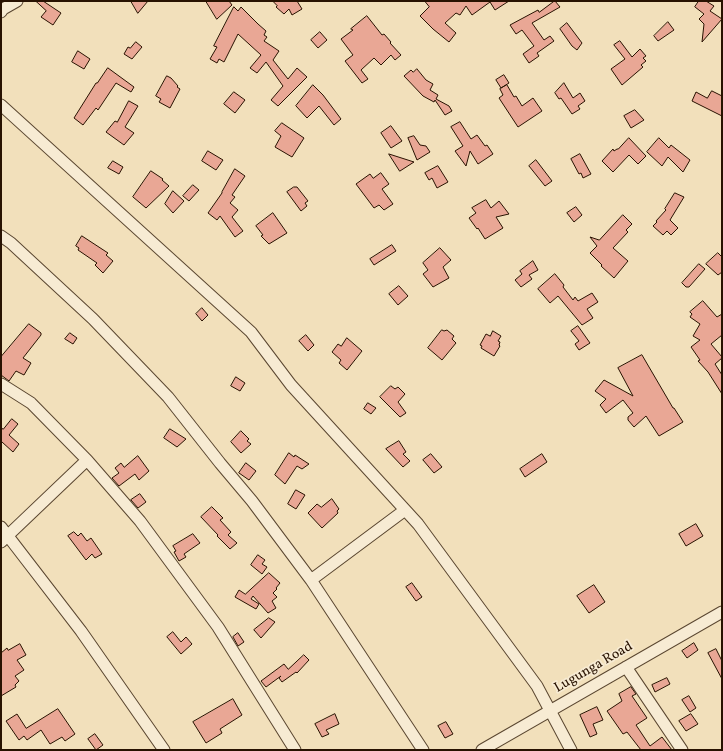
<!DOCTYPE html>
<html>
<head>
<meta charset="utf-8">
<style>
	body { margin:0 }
	#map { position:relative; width:723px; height:751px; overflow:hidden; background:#f2e0bb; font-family:Vollkorn,serif }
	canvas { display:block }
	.frame { position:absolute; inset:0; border:2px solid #281201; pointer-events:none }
</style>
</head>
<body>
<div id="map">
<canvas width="723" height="751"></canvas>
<div class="frame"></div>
</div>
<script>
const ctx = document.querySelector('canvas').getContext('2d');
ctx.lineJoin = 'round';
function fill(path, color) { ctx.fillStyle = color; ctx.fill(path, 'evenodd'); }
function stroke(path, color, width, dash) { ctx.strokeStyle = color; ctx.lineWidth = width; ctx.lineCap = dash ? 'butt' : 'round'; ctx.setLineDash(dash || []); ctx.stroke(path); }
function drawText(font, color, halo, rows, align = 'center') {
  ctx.font = font + ' Vollkorn,serif'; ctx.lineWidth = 3.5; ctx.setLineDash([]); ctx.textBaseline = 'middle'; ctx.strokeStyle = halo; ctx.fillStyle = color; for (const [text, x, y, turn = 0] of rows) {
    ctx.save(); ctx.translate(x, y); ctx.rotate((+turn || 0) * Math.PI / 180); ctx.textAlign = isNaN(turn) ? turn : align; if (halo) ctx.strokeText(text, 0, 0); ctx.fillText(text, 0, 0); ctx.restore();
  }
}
const building = new Path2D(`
	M36 1H43L61 13 53 25 41 17 46 11Z
	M131 1H148L138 13Z
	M206 1H229L232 5 217 19Z
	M273 1H297L302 9 292 15 289 9 284 14 276 7 277 6Z
	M425 1H509L495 10 490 2 472 15 466 6 460 15 456 13 445 23 456 33 449 42 433 29 420 16 429 7Z
	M555 1 560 7 532 23 544 40 550 36 554 41 537 53 539 56 529 63 523 54 534 46 522 30 516 34 510 25 538 10 539 12Z
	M699 1H706L714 6 710 11 722 19 702 42 704 24 699 19 704 14 695 7Z
	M234 7 238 11 241 7 258 24 266 31 264 35 267 37 264 41 279 51 273 60 288 79 297 68 307 77 278 106 271 100 283 86 266 62 257 73 250 68 261 55 238 34 224 62 219 59 217 63 210 59 217 47 214 46Z
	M367 16 382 35 384 34 391 42 390 43 401 55 395 60 391 55 381 65 374 58 361 70 368 79 362 83 345 61 353 55 341 39 353 30 351 29Z
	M668 22 674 30 658 41 654 36Z
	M567 23 582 43 577 50 572 46 560 29Z
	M320 32 327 40 318 48 311 40Z
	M620 41 632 57 640 49 646 56 643 58 646 61 641 65 643 67 622 85 611 69 625 59 614 45Z
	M136 42 142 47 132 59 124 54 128 47 130 48Z
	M78 51 90 59 84 69 72 62Z
	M108 68 134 87 131 92 116 83 98 110 96 108 83 125 74 118 96 83H97Z
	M417 69 426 80 433 84 430 90 438 95 436 99 449 106 452 111 445 115 435 100 434 102 423 96 404 76 411 70 413 72Z
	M504 75 509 83 501 88 496 80Z
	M167 76 171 78 178 86 177 87 180 89 170 108 159 102 161 99 156 96Z
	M564 83 573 98 580 93 585 101 578 106 580 109 572 114 561 98 559 99 555 93Z
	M313 85 323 95 341 119 334 125 319 106 307 118 296 106Z
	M507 85 514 97 516 96 522 106 533 98 542 111 518 127 499 98 503 95 500 89Z
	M712 91 722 96V116L692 101 696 92 707 98Z
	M234 92 245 100 235 113 224 104Z
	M129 101 138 106 125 127 134 133 124 145 106 132 115 121 117 122Z
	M635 110 644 120 631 128 624 116Z
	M460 122 471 139 477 135 485 146 487 145 493 154 478 164 470 151 466 166 455 151 463 146 451 127Z
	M282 123 304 138 292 157 275 147 281 136 275 131Z
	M391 126 402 141 391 148 381 133Z
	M414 136 420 145 426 146 430 152 417 160 408 138Z
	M629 138 646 156 638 164 629 155 613 172 602 161 613 149 614 151 617 149H618Z
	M659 138 669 148 671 145 690 160 683 172 668 157 662 166 647 152Z
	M208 151 223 160 216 170 202 161Z
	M389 154 414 162 400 171Z
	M580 154 591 174 583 178 581 173 579 174 571 159Z
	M536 160 552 181 545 186 529 166Z
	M113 161 123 167 119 174 108 168Z
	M438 166 448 182 437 188 432 178 429 180 425 173Z
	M235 169 245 176 232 195 235 197 230 203 238 210 232 217 243 231 235 237 220 216 217 220 208 213 222 193V192Z
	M151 171 163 179 162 180 169 186 146 208 133 197Z
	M381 173 389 184 382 189 393 204 384 210 379 205 374 208 356 184 370 174 373 178Z
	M193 185 199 190 189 201 183 196Z
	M294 187H297L308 201 305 203 307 206 301 211 287 192Z
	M173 191 184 201 173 213 165 204Z
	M675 193 684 197 670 220 678 228 671 235 667 231 663 235 653 226 657 222 656 221 666 210 665 209Z
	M486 200 491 208 499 201 509 214 496 217 503 228 485 239 478 228 477 229 469 218 476 213 472 208Z
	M576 207 582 215 574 222 567 213Z
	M273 213 287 233 269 244 261 236 263 235 256 226Z
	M623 215 632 224 626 230 628 232 613 248 628 261 614 278 601 266 602 265 590 253 597 246 590 237 599 240Z
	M82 236 108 253 106 255 113 261 103 273 95 265 97 263 78 250 79 248 76 246Z
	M392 245 396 251 374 265 370 259Z
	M440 248 451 260 443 267 449 278 433 287 423 274 428 270 423 263Z
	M718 253 722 257V272L718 275 706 264Z
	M533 261 538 270 529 275 532 279 521 287 515 280 522 274 520 271Z
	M699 264 705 269 689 287H686L682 283Z
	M555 274 564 285 563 287 573 300 575 297 578 301 592 293 598 302 587 309 593 318 582 325 558 296 550 303 538 289Z
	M399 286 408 296 398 305 389 294Z
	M703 301 717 317 722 314V335L711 344 722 357V358L715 364 722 375V394L708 372 698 361 700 360 691 347 700 340 693 336 700 324 690 317 692 314 690 312Z
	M202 308 208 315 202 321 196 314Z
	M29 324 41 333V335L23 358 31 363 24 375 16 371 9 381 1 375V357Z
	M578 326 590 343 579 350 575 344 579 341 571 331Z
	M442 330 444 331 447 330 454 336 452 339 456 343 442 360 428 348Z
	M493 331 501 336 498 341 500 342 499 345 500 346 494 356 481 348 482 346 480 345 486 334 490 336Z
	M70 333 77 338 73 344 65 339Z
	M306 335 314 345 308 351 299 341Z
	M347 338 362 351 347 370 339 363 341 360 332 352 338 344 341 346Z
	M642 355 673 408H674L683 422 659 436 646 416 634 427 628 420V417L633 413 623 400 606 413 600 405 606 399 595 391 604 380 633 396 618 368Z
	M236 377 245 383 240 391 231 386Z
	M391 386 395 389 398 387 405 394 398 402 406 413 400 417 380 397Z
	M368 403 376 408 371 414 364 409Z
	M12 419 18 424 9 435 19 444 13 452 2 442 1 443V428L3 429Z
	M170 429 186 439 177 447 164 438Z
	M241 431 249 439 247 441 251 444 241 453 231 442Z
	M399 441 406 452 403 454 410 461 403 467 386 449Z
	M289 453 294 457 295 455 309 464 302 469 297 466 285 484 275 475Z
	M431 454 442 467 434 473 423 460Z
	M542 454 547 462 525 477 520 469Z
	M138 456 149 471 139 480 135 474 119 486 112 478 119 473 115 468 121 463 124 467Z
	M246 463 256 471 249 480 239 473Z
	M296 490 305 495 296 509 288 504Z
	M140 494 146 502 138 508 131 500Z
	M332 499 339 509 337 511 338 513 322 528 308 513 317 504 321 507Z
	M212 507 223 518 220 520 231 532 228 535 237 543 230 549 217 536 218 535 201 517Z
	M696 524 703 536 686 546 679 534Z
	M74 532 78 536 81 533 87 541 91 538 102 554 95 558 92 554 86 560 68 536Z
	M193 534 200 543 184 554 186 557 179 561 174 552 176 551 173 546Z
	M258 555 265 560 262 564 267 567 262 574 251 565Z
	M269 573 280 583 276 588 277 589 273 593 277 597 272 601 276 608 268 613 253 596 251 599 259 604 256 609 235 597 239 590 245 594Z
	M412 583 422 597 416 601 406 587Z
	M594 585 605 602 589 613 577 596Z
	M269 618 275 622 261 638 254 630Z
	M173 632 181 642 186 637 192 644 181 654 167 637Z
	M238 633 244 642 238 646 233 637Z
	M694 643 698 650 687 658 682 651Z
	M20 644 26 655 17 660 24 670 15 676 19 681 15 685 16 687 1 696V653L7 648 8 650Z
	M716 649 722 661V679L708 653Z
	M304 655 309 660 297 673 296 672 282 682 279 678 281 676 266 687 261 681 284 664 288 669Z
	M667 678 670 684 655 692 652 685Z
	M631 687 636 694 632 696 647 718 636 725 650 746 662 737 672 750H641L627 732 623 734 607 711 622 701 619 694Z
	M689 696 696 708 690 712 682 700Z
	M233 699 242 715 220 729 222 733 206 743 193 722Z
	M597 707 603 720 593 724 597 734 590 737 580 715Z
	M58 709 75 734 65 741 62 737 50 744 41 730 27 740 24 736 19 740 6 721 17 714 26 728Z
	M335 714 339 724 326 730 329 734 322 737 315 724Z
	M691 714 698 724 686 731 679 721Z
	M446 722 453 734 445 738 438 726Z
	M95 734 103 745 96 750 88 739Z`);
fill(building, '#e9a795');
stroke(building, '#281201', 1);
const minor = new Path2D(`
	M1 12 3 9 17 1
	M1 105 251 332 291 385 418 524 537 686 571 750
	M1 236 11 243 93 319 168 397 220 463 252 501 311 580 423 750
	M1 384 31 403 87 460 140 521 218 627 295 750
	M1 527 81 631 164 750
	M1 542 87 460
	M311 580 405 510
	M626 667 682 750
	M482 750 722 612`);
stroke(minor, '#5a4630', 13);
stroke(minor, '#f7ebd3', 11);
drawText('14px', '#281201', '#f7ebd3', [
	["Lugunga Road",594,668,-30]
]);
</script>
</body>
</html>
